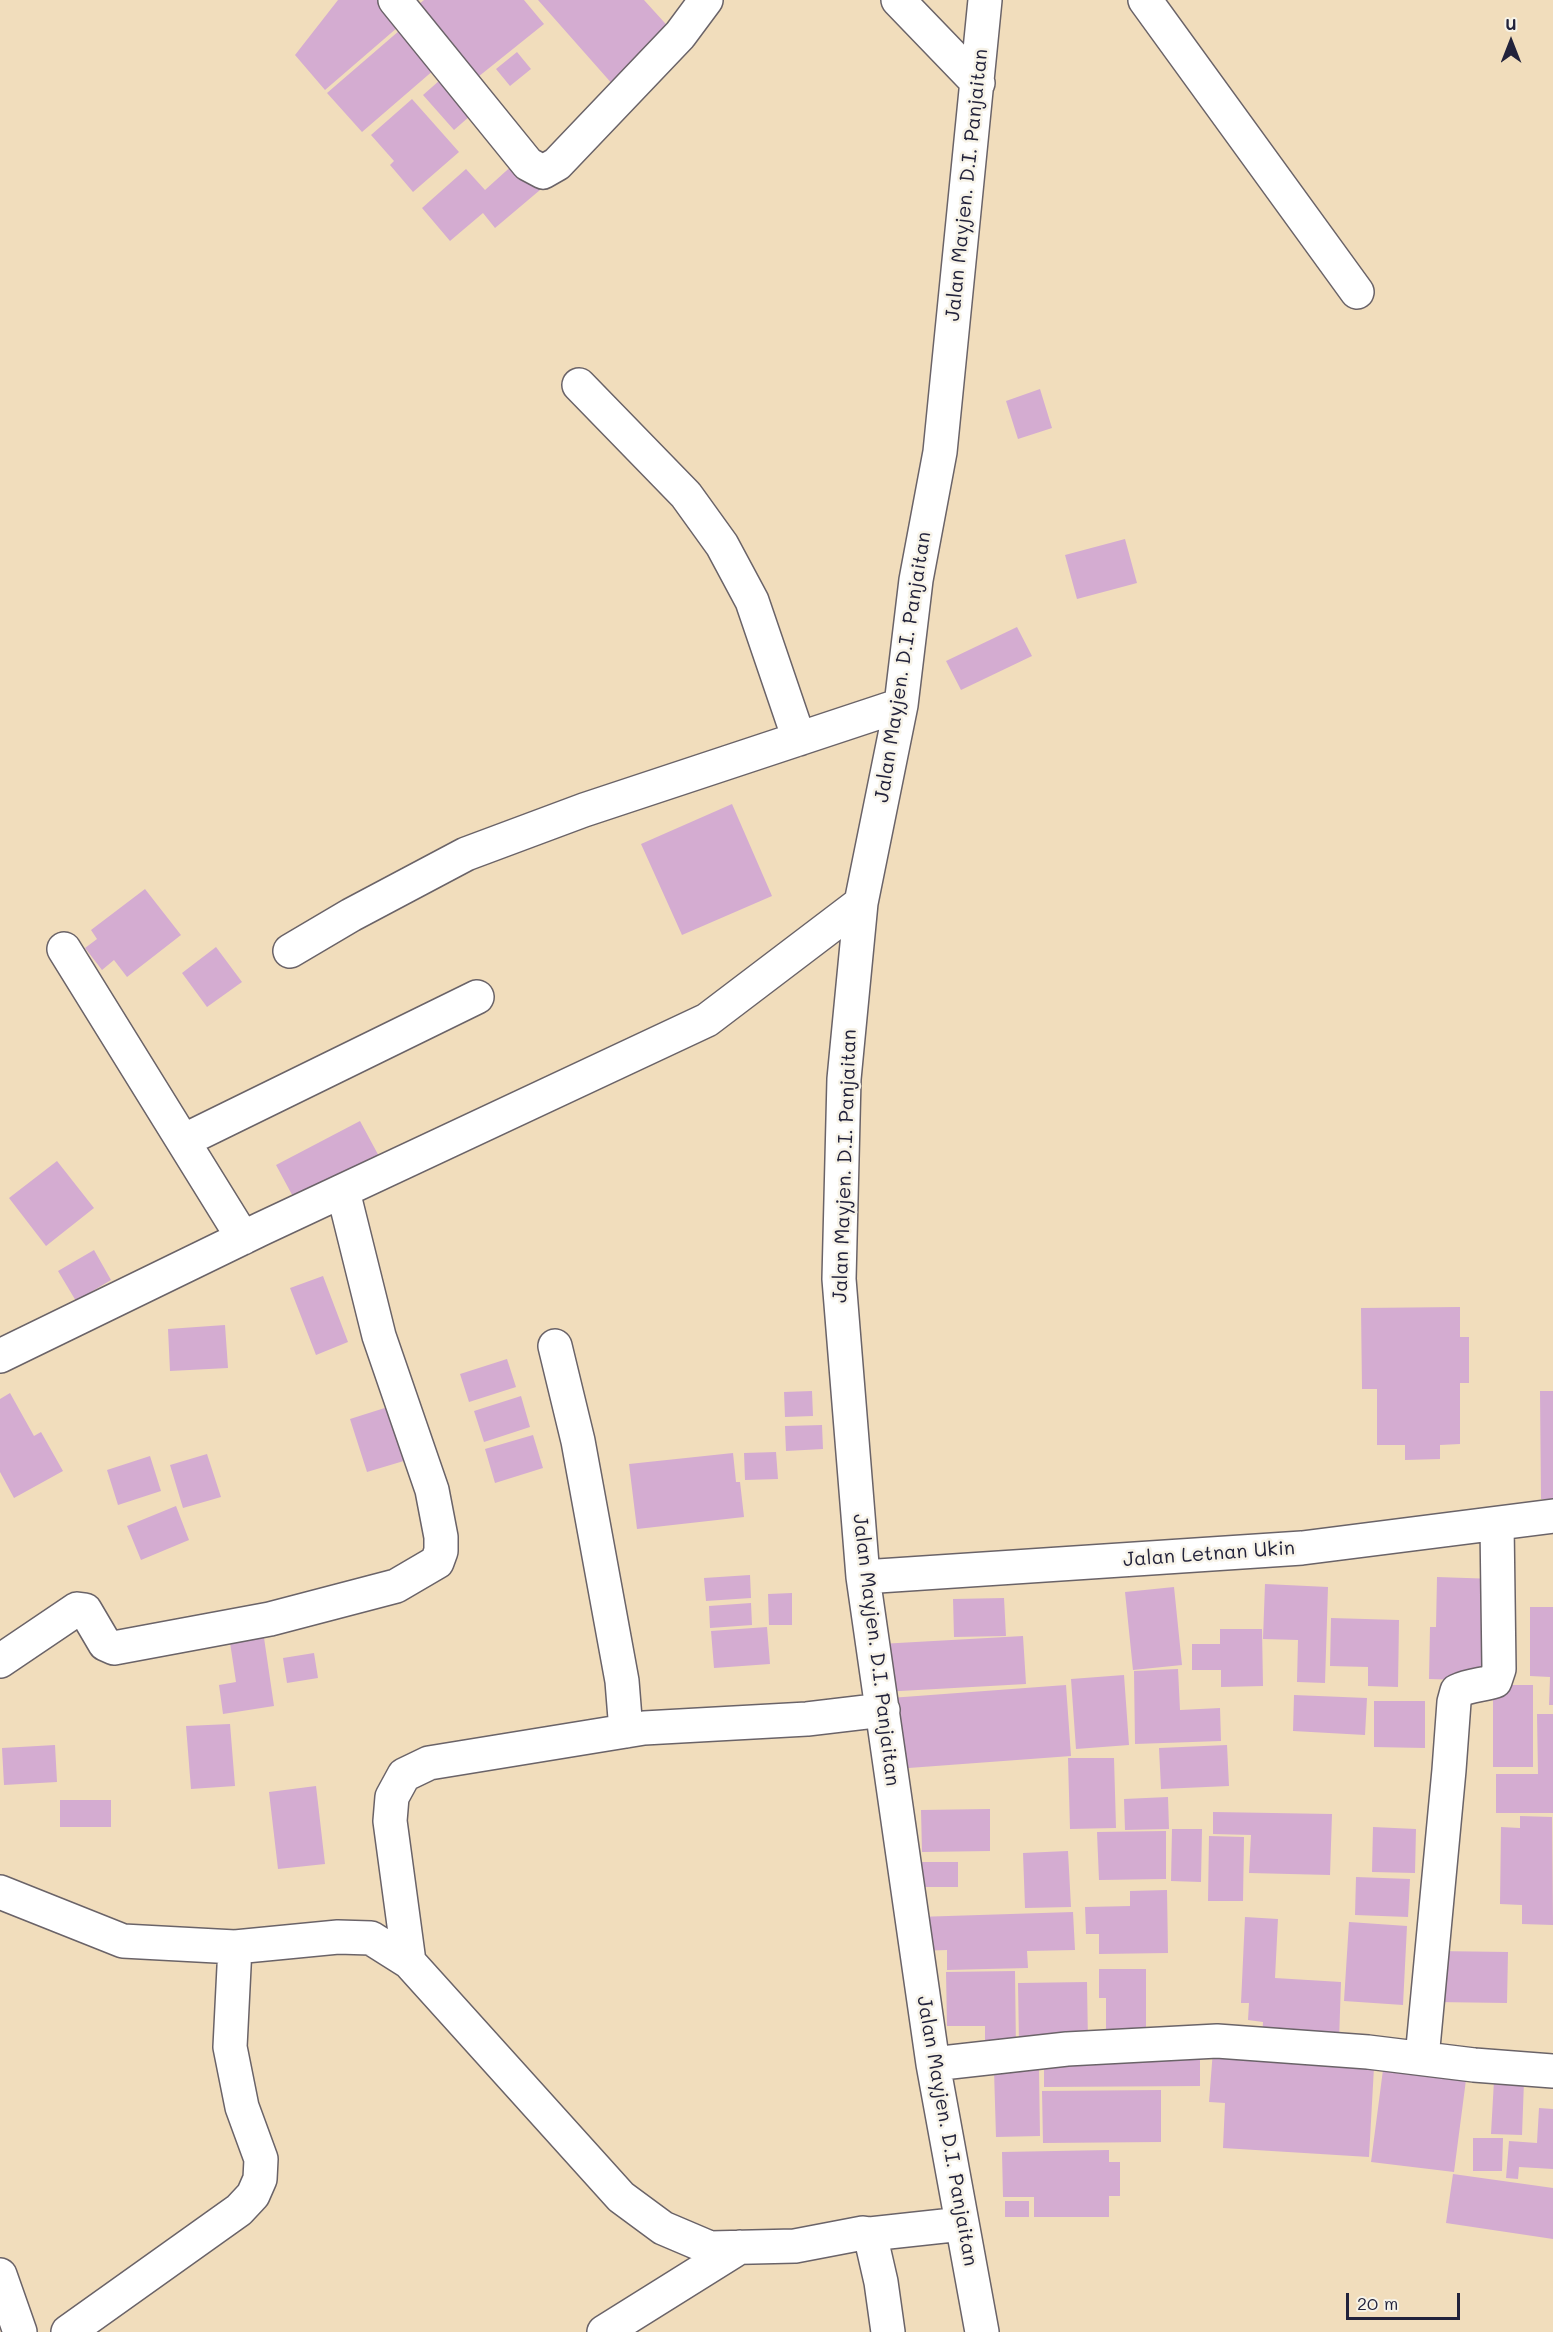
<!DOCTYPE html>
<html>
<head>
<meta charset="utf-8">
<style>
	body { margin:0 }
	#map { position:relative; width:1553px; height:2332px; overflow:hidden; background:#f1ddbc; font-family:Mali,sans-serif }
	canvas { display:block }
	.north { position:absolute; left:1481px; top:12px; width:60px; height:60px; -webkit-text-stroke:4px #f7f3e8; paint-order:stroke; rotate:0deg; font-size:16px; font-weight:700; line-height:24px; text-align:center; color:#22223b }
	.north::after { content:''; display:block; margin:auto; width:21px; height:27px; background:#22223b; clip-path:polygon(50% 0,100% 100%,50% 72%,0 100%) }
	.scale { position:absolute; left:1346px; top:2293px; width:114px; height:27px; box-sizing:border-box; border:3px solid #22223b; border-top:0; padding-left:8px; font-size:18px; line-height:21px; white-space:nowrap; color:#22223b; -webkit-text-stroke:4px #f7f3e8; paint-order:stroke }
</style>
</head>
<body>
<div id="map">
<canvas width="1553" height="2332"></canvas>
<div class="north">U</div>
<div class="scale">20 m</div>
</div>
<script>
const ctx = document.querySelector('canvas').getContext('2d');
ctx.lineJoin = 'round';
function fill(path, color) { ctx.fillStyle = color; ctx.fill(path, 'evenodd'); }
function stroke(path, color, width, dash) { ctx.strokeStyle = color; ctx.lineWidth = width; ctx.lineCap = dash ? 'butt' : 'round'; ctx.setLineDash(dash || []); ctx.stroke(path); }
function drawText(font, color, halo, rows, align = 'center') {
  ctx.font = font + ' Mali,sans-serif'; ctx.lineWidth = 5; ctx.setLineDash([]); ctx.textBaseline = 'middle'; ctx.strokeStyle = halo; ctx.fillStyle = color; for (const [text, x, y, turn = 0] of rows) {
    ctx.save(); ctx.translate(x, y); ctx.rotate((+turn || 0) * Math.PI / 180); ctx.textAlign = isNaN(turn) ? turn : align; if (halo) ctx.strokeText(text, 0, 0); ctx.fillText(text, 0, 0); ctx.restore();
  }
}
fill(new Path2D(`
	M338 0H387L405 21 325 90 295 55Z
	M424 0H524L544 24 473 81 413 9Z
	M538 0H644L674 33 614 86Z
	M407 24 442 63 362 132 327 93Z
	M517 52 531 69 510 86 496 69Z
	M448 73 478 109 454 130 423 95Z
	M412 99 459 152 413 192 390 165 394 161 371 135Z
	M516 162 540 190 495 228 483 213 450 241 422 208 466 169 485 190Z
	M1040 389 1052 428 1018 439 1006 401Z
	M1125 539 1137 583 1077 599 1065 555Z
	M1017 627 1032 656 961 690 946 661Z
	M732 804 772 896 682 935 641 844Z
	M145 889 181 935 127 977 114 960 102 970 85 948 97 939 91 930Z
	M216 947 242 982 207 1007 182 973Z
	M360 1121 381 1160 297 1204 276 1165Z
	M57 1161 94 1208 46 1246 9 1198Z
	M94 1250 111 1280 76 1301 58 1271Z
	M323 1276 348 1342 316 1355 290 1288Z
	M1460 1307V1337H1469V1383H1460V1444L1440 1445V1459L1405 1460V1445H1377V1389H1362L1361 1308Z
	M225 1325 228 1368 170 1371 168 1329Z
	M507 1359 516 1387 469 1402 460 1374Z
	M812 1391 813 1416 785 1417 784 1392Z
	M1540 1391H1553V1499H1541Z
	M10 1393 34 1436 41 1432 63 1471 14 1498 0 1472V1399Z
	M521 1396 530 1427 484 1442 474 1411Z
	M391 1406 407 1460 367 1472 350 1419Z
	M822 1425 823 1449 786 1451 785 1426Z
	M533 1435 543 1468 495 1483 485 1449Z
	M776 1452 778 1479 745 1480 744 1453Z
	M733 1453 736 1482H740L744 1517 637 1529 629 1464Z
	M207 1454 221 1497 183 1508 170 1465Z
	M150 1456 161 1491 118 1505 107 1470Z
	M176 1506 189 1540 141 1560 127 1526Z
	M750 1575 751 1598 706 1601 704 1578Z
	M1437 1577 1496 1579 1493 1681 1429 1679 1430 1627H1436Z
	M1265 1584 1328 1587 1325 1683 1297 1682 1298 1640 1263 1639Z
	M1174 1587 1182 1665 1133 1670 1125 1592Z
	M792 1593V1625H769L768 1594Z
	M1004 1598 1006 1636 954 1637 953 1599Z
	M751 1603 752 1625 710 1628 709 1606Z
	M1530 1607H1553V1705H1549L1550 1677 1530 1676Z
	M1331 1618 1399 1620 1398 1687 1368 1686V1667L1330 1666Z
	M767 1627 770 1664 714 1668 711 1631Z
	M1220 1629H1262L1263 1686 1221 1687V1670H1192V1644H1220Z
	M263 1631 274 1706 223 1714 219 1685 236 1682 229 1636Z
	M1023 1636 1026 1684 882 1692 880 1644Z
	M314 1653 318 1678 287 1683 283 1658Z
	M1178 1669 1180 1710 1220 1708 1221 1741 1135 1744 1134 1671Z
	M1124 1675 1129 1745 1076 1749 1071 1679Z
	M1066 1685 1071 1756 895 1769 890 1698Z
	M1493 1685H1533V1767H1493Z
	M1294 1695 1367 1698 1365 1735 1293 1731Z
	M1374 1701H1425V1748L1374 1747Z
	M1537 1714H1553V1813H1496V1774H1538Z
	M230 1724 235 1786 191 1789 186 1726Z
	M55 1745 57 1782 4 1785 2 1748Z
	M1227 1745 1229 1786 1161 1789 1159 1748Z
	M1068 1758H1114L1116 1828 1070 1829Z
	M316 1786 325 1864 278 1869 269 1792Z
	M1168 1797 1169 1829 1125 1830 1124 1799Z
	M60 1800H111V1827H60Z
	M990 1809V1851L922 1852 921 1810Z
	M1213 1812 1332 1814 1330 1875 1249 1873 1251 1835 1213 1834Z
	M1520 1816 1552 1817 1553 1925 1522 1924V1905L1500 1904 1501 1827 1520 1828Z
	M1373 1827 1416 1829 1415 1873 1372 1872Z
	M1172 1829H1202L1201 1882 1171 1881Z
	M1166 1831V1879L1099 1880 1097 1832Z
	M1209 1836 1244 1837 1243 1901H1208Z
	M1068 1851 1071 1907 1025 1908 1023 1853Z
	M921 1862H958V1887H922Z
	M1356 1877 1410 1879 1408 1917 1355 1915Z
	M1167 1890 1168 1953 1099 1954V1934H1086L1085 1907 1130 1906V1891Z
	M1073 1912 1075 1950 1027 1951 1028 1968 947 1970V1950L918 1951 917 1917Z
	M1245 1917 1278 1919 1275 1978 1341 1982 1339 2041 1262 2037 1263 2022 1248 2020 1249 2003H1241Z
	M1349 1922 1407 1926 1403 2005 1344 2001Z
	M1436 1951 1508 1952 1507 2003 1435 2002Z
	M1099 1969H1146V2038H1106V1998H1099Z
	M1015 1971 1016 2050H985V2026H947L946 1972Z
	M1087 1982 1088 2044 1019 2045 1018 1983Z
	M1213 2050 1374 2067 1369 2157 1223 2148 1225 2103 1209 2102Z
	M1200 2052V2086L1044 2087V2053Z
	M1384 2062 1467 2072 1454 2172 1371 2162Z
	M994 2070H1039L1040 2136 996 2137Z
	M1494 2080 1524 2081 1522 2135 1491 2134Z
	M1161 2090V2142L1043 2143 1042 2091Z
	M1539 2108 1553 2109V2169L1519 2167 1518 2179 1506 2178 1509 2141 1537 2143Z
	M1473 2138H1503L1502 2171H1473Z
	M1109 2150V2162H1120V2196H1109V2217H1034V2197H1003L1002 2152Z
	M1453 2174 1553 2188V2239L1446 2223Z
	M1005 2201H1029V2217H1005Z`), '#d4acd1');
const minor = new Path2D(`
	M395 0 528 164 543 172 557 164 680 35 706 0
	M898 0 978 83
	M1145 0 1357 292
	M579 385 686 495 722 545 752 601 799 739
	M64 949 243 1238
	M290 951 351 915 466 854 584 810 901 705
	M183 1141 477 997
	M555 1346 578 1441 622 1681 626 1731
	M0 1356 261 1229 707 1020 861 903
	M863 1577 1302 1548 1553 1516
	M0 1661 77 1609 85 1610 105 1644 114 1648 270 1619 396 1586 437 1562 441 1551V1537L432 1490 379 1336 343 1191
	M0 1892 123 1941 235 1947 338 1937 371 1938 409 1962 621 2197 663 2228 710 2248 795 2246 863 2233 870 2234 962 2224
	M409 1962 390 1821 392 1797 404 1775 429 1763 644 1728 807 1719 883 1710
	M1422 2058 1449 1770 1454 1702 1457 1691C1470 1685 1482 1685 1495 1681L1499 1669 1497 1524
	M933 2064 1067 2049 1217 2041 1368 2052 1474 2065 1553 2071
	M870 2234 881 2282 888 2332
	M0 2275 20 2332
	M68 2332 239 2210 253 2195 260 2179 261 2159 242 2107 230 2047 235 1947
	M604 2332 740 2247
	M982 2332 933 2064 863 1577 839 1279 844 1079 861 903 901 705 916 580 940 452 985 0`);
stroke(minor, '#6a6368', 36);
stroke(minor, '#fff', 33);
drawText('20px', '#22223b', '#f7f3e8', [
	["Jalan Mayjen. D.I. Panjaitan",967,185,-84],
	["Jalan Mayjen. D.I. Panjaitan",903,667,-81],
	["Jalan Mayjen. D.I. Panjaitan",845,1166,-88],
	["Jalan Letnan Ukin",1209,1554,-4],
	["Jalan Mayjen. D.I. Panjaitan",876,1650,83],
	["Jalan Mayjen. D.I. Panjaitan",947,2131,80]
]);
</script>
</body>
</html>
